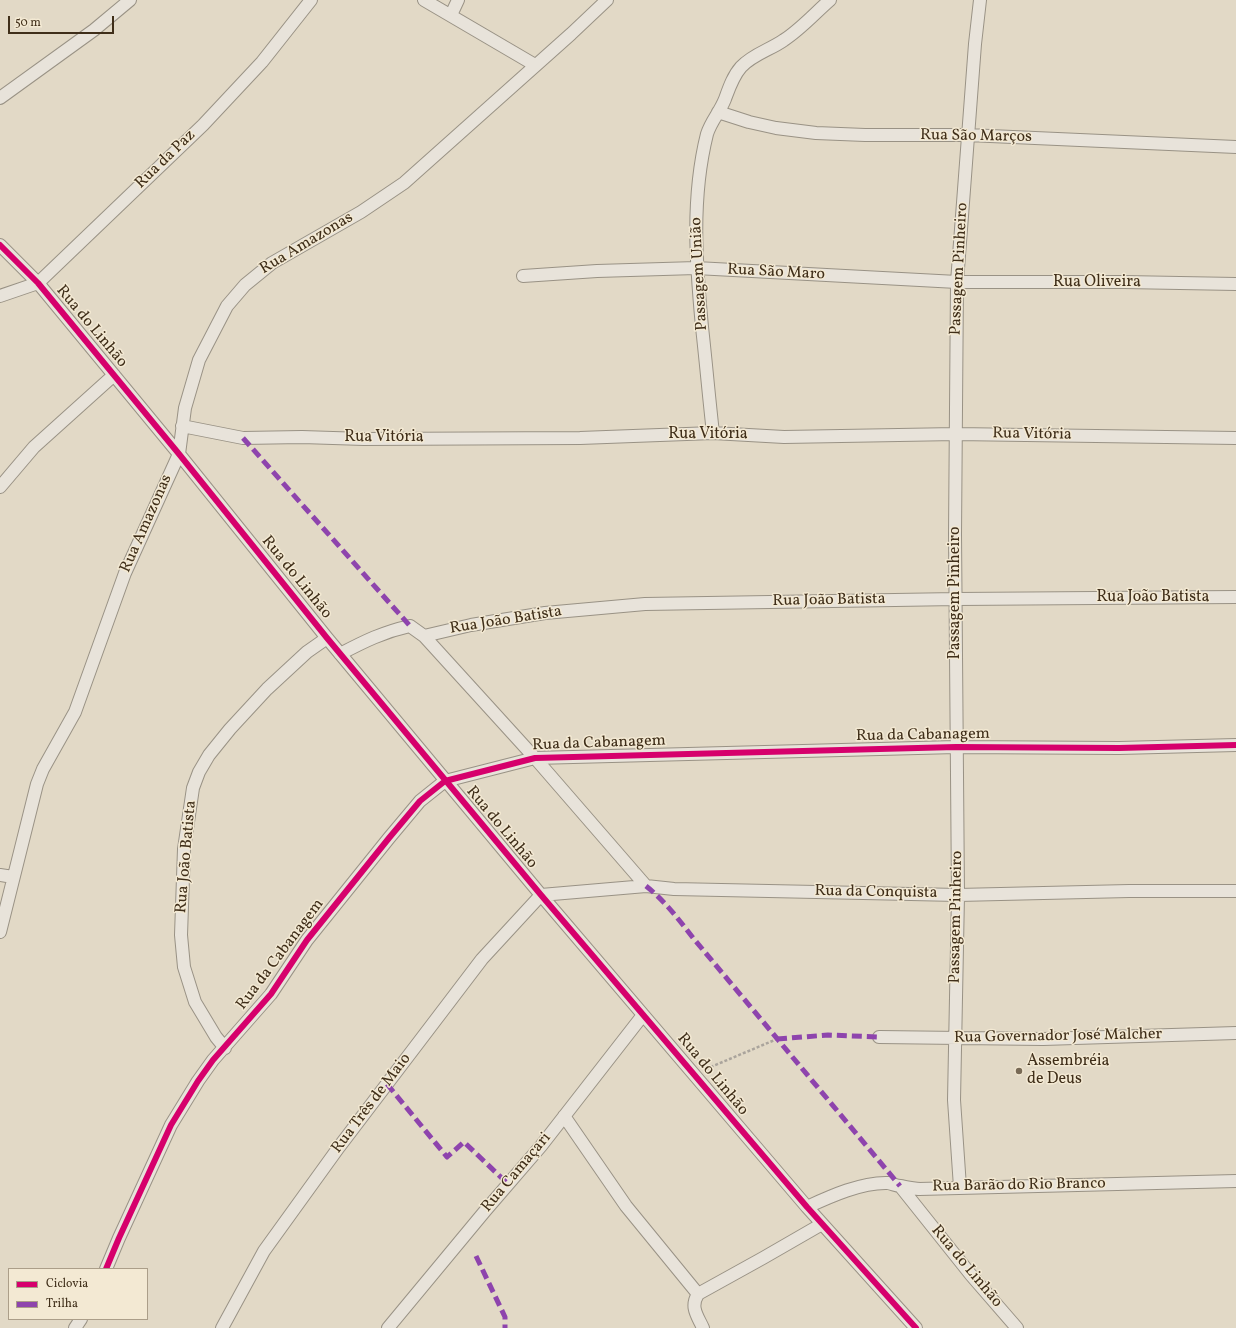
<!DOCTYPE html>
<html>
<head>
<meta charset="utf-8">
<style>
	body { margin:0 }
	#map { position:relative; width:1236px; height:1328px; overflow:hidden; background:#e2d9c6; font-family:Vollkorn,serif }
	canvas { display:block }
	.legend { position:absolute; left:8px; top:1268px; width:140px; height:52px; box-sizing:border-box; background:#f3e9d3; border:1px solid #ab9e89; margin:0; padding:5px 7px; list-style:none; font-size:12px; color:#3f2e19 }
	.legend li { display:flex; align-items:center; gap:8px; height:20px }
	.legend b { width:20px; border:1px solid #ab9e89 }
	.scale { position:absolute; left:8px; top:16px; width:106px; height:18px; box-sizing:border-box; border:2px solid #3f2e19; border-top:0; padding-left:5px; font-size:12px; line-height:14px; white-space:nowrap; color:#3f2e19; -webkit-text-stroke:3px #f3e9d3; paint-order:stroke }
</style>
</head>
<body>
<div id="map">
<canvas width="1236" height="1328"></canvas>
<ul class="legend">
<li><b style="height:5px;background:#d6006c"></b>Ciclovia</li>
<li><b style="height:5px;background:#8e44ad"></b>Trilha</li>
</ul>
<div class="scale">50 m</div>
</div>
<script>
const ctx = document.querySelector('canvas').getContext('2d');
ctx.lineJoin = 'round';
function stroke(path, color, width, dash) { ctx.strokeStyle = color; ctx.lineWidth = width; ctx.lineCap = dash ? 'butt' : 'round'; ctx.setLineDash(dash || []); ctx.stroke(path); }
function drawText(font, color, halo, rows, align = 'center') {
  ctx.font = font + ' Vollkorn,serif'; ctx.lineWidth = 3; ctx.setLineDash([]); ctx.textBaseline = 'middle'; ctx.strokeStyle = halo; ctx.fillStyle = color; for (const [text, x, y, turn = 0] of rows) {
    ctx.save(); ctx.translate(x, y); ctx.rotate((+turn || 0) * Math.PI / 180); ctx.textAlign = isNaN(turn) ? turn : align; if (halo) ctx.strokeText(text, 0, 0); ctx.fillText(text, 0, 0); ctx.restore();
  }
}
const minor = new Path2D(`
	M424 0 535 65
	M451 15 458 0
	M0 98 94 30 130 0
	M718 112 749 122 776 128 816 133 865 135H968L1236 147
	M0 245 38 283 179 454 327 638 541 895 807 1207 916 1328
	M523 276 597 271 696 268 957 282H1124L1236 284
	M0 296 38 283 203 125 262 62 311 0
	M182 426 243 438 302 437 364 439 580 438 713 433 784 437 956 434 1236 438
	M713 433C709 398 706 363 702 327 696 263 691 198 707 134 711 121 720 112 725 99 729 88 733 76 741 67 753 54 770 50 784 40 801 29 815 13 830 0
	M0 487 34 447 114 375
	M424 636 471 625 545 613 645 604 957 599 1236 597
	M340 654C365 641 383 632 410 626L424 636 535 758 646 886
	M0 875 13 877
	M0 932 37 784 43 769 75 712 125 573 179 454 185 408 199 360 227 306 245 285 272 263 361 212 404 183 571 34 607 0
	M879 1037 1043 1039 1236 1033
	M225 1048 216 1037 195 1002 184 967 181 935 184 849 193 788 199 772 209 755 230 729 267 689 307 652 327 638
	M564 1116 626 1206 698 1294
	M900 1186 971 1275 1017 1328
	M960 1187 954 1100 958 895 955 534 957 282 975 44 980 0
	M807 1207C831 1196 862 1182 888 1183 893 1184 897 1186 901 1186 907 1188 913 1188 919 1189L1236 1181
	M106 1269 119 1238 171 1125 198 1081 213 1060 271 994 307 940 389 838 420 801 445 781 535 758 956 747 1119 748 1236 745
	M75 1328 81 1319
	M222 1328 264 1251 339 1147 482 959 541 895 646 886 674 889 958 895 1129 891H1236
	M388 1328 485 1211 541 1146 643 1015
	M703 1328C697 1315 690 1307 698 1294L763 1258 822 1224`);
stroke(minor, '#999285', 14);
stroke(new Path2D(`
	M706 1069 777 1039`), '#aaa49c', 2.5, [3, 2]);
stroke(minor, '#e8e3da', 12);
stroke(new Path2D(`
	M243 438 410 626
	M646 886C665 901 679 920 694 939L900 1186
	M777 1039 828 1035 879 1037
	M387 1084 447 1157 464 1142 508 1184
	M476 1256 505 1317V1328`), '#8e44ad', 5, [10, 5]);
stroke(new Path2D(`
	M0 245 38 283 179 454 327 638 541 895 807 1207 916 1328
	M106 1269 119 1238 171 1125 198 1081 213 1060 271 994 307 940 389 838 420 801 445 781 535 758 956 747 1119 748 1236 745`), '#d6006c', 6);
for (const [x, y, r, color] of [
	[1019,1071,4,"#786a56"]
]) { const dot = new Path2D(); dot.arc(x, y, r, 0, 2 * Math.PI); ctx.fillStyle = color; ctx.fill(dot); stroke(dot, '#f3e9d3', 1.5); }
drawText('16px', '#3f2e19', '#f3e9d3', [
	["Rua São Marços",976,137,1],
	["Rua da Paz",166,160,-44],
	["Rua Amazonas",307,244,-31],
	["Passagem Pinheiro",960,269,-87],
	["Rua São Maro",776,273,3],
	["Passagem União",700,274,-93],
	["Rua Oliveira",1097,283],
	["Rua do Linhão",91,327,50],
	["Rua Vitória",708,435],
	["Rua Vitória",1032,435,1],
	["Rua Vitória",384,438],
	["Rua Amazonas",147,524,-66],
	["Rua do Linhão",296,578,51],
	["Passagem Pinheiro",956,593,-90],
	["Rua João Batista",1153,598],
	["Rua João Batista",829,601,-1],
	["Rua João Batista",506,621,-9],
	["Rua da Cabanagem",923,736,-1],
	["Rua da Cabanagem",599,744,-2],
	["Rua do Linhão",501,828,50],
	["Rua João Batista",187,857,-85],
	["Rua da Conquista",876,893,1],
	["Passagem Pinheiro",957,917,-89],
	["Rua da Cabanagem",281,955,-53],
	["Rua Governador José Malcher",1058,1037,-1],
	["Rua do Linhão",712,1075,50],
	["Rua Três de Maio",372,1104,-53],
	["Rua Camaçari",517,1173,-50],
	["Rua Barão do Rio Branco",1019,1186,-1],
	["Rua do Linhão",966,1267,50]
]);
drawText('16px', '#3f2e19', '#f3e9d3', [
	["Assembréia",1027,1062],
	["de Deus",1027,1080]
], 'left');
</script>
</body>
</html>
